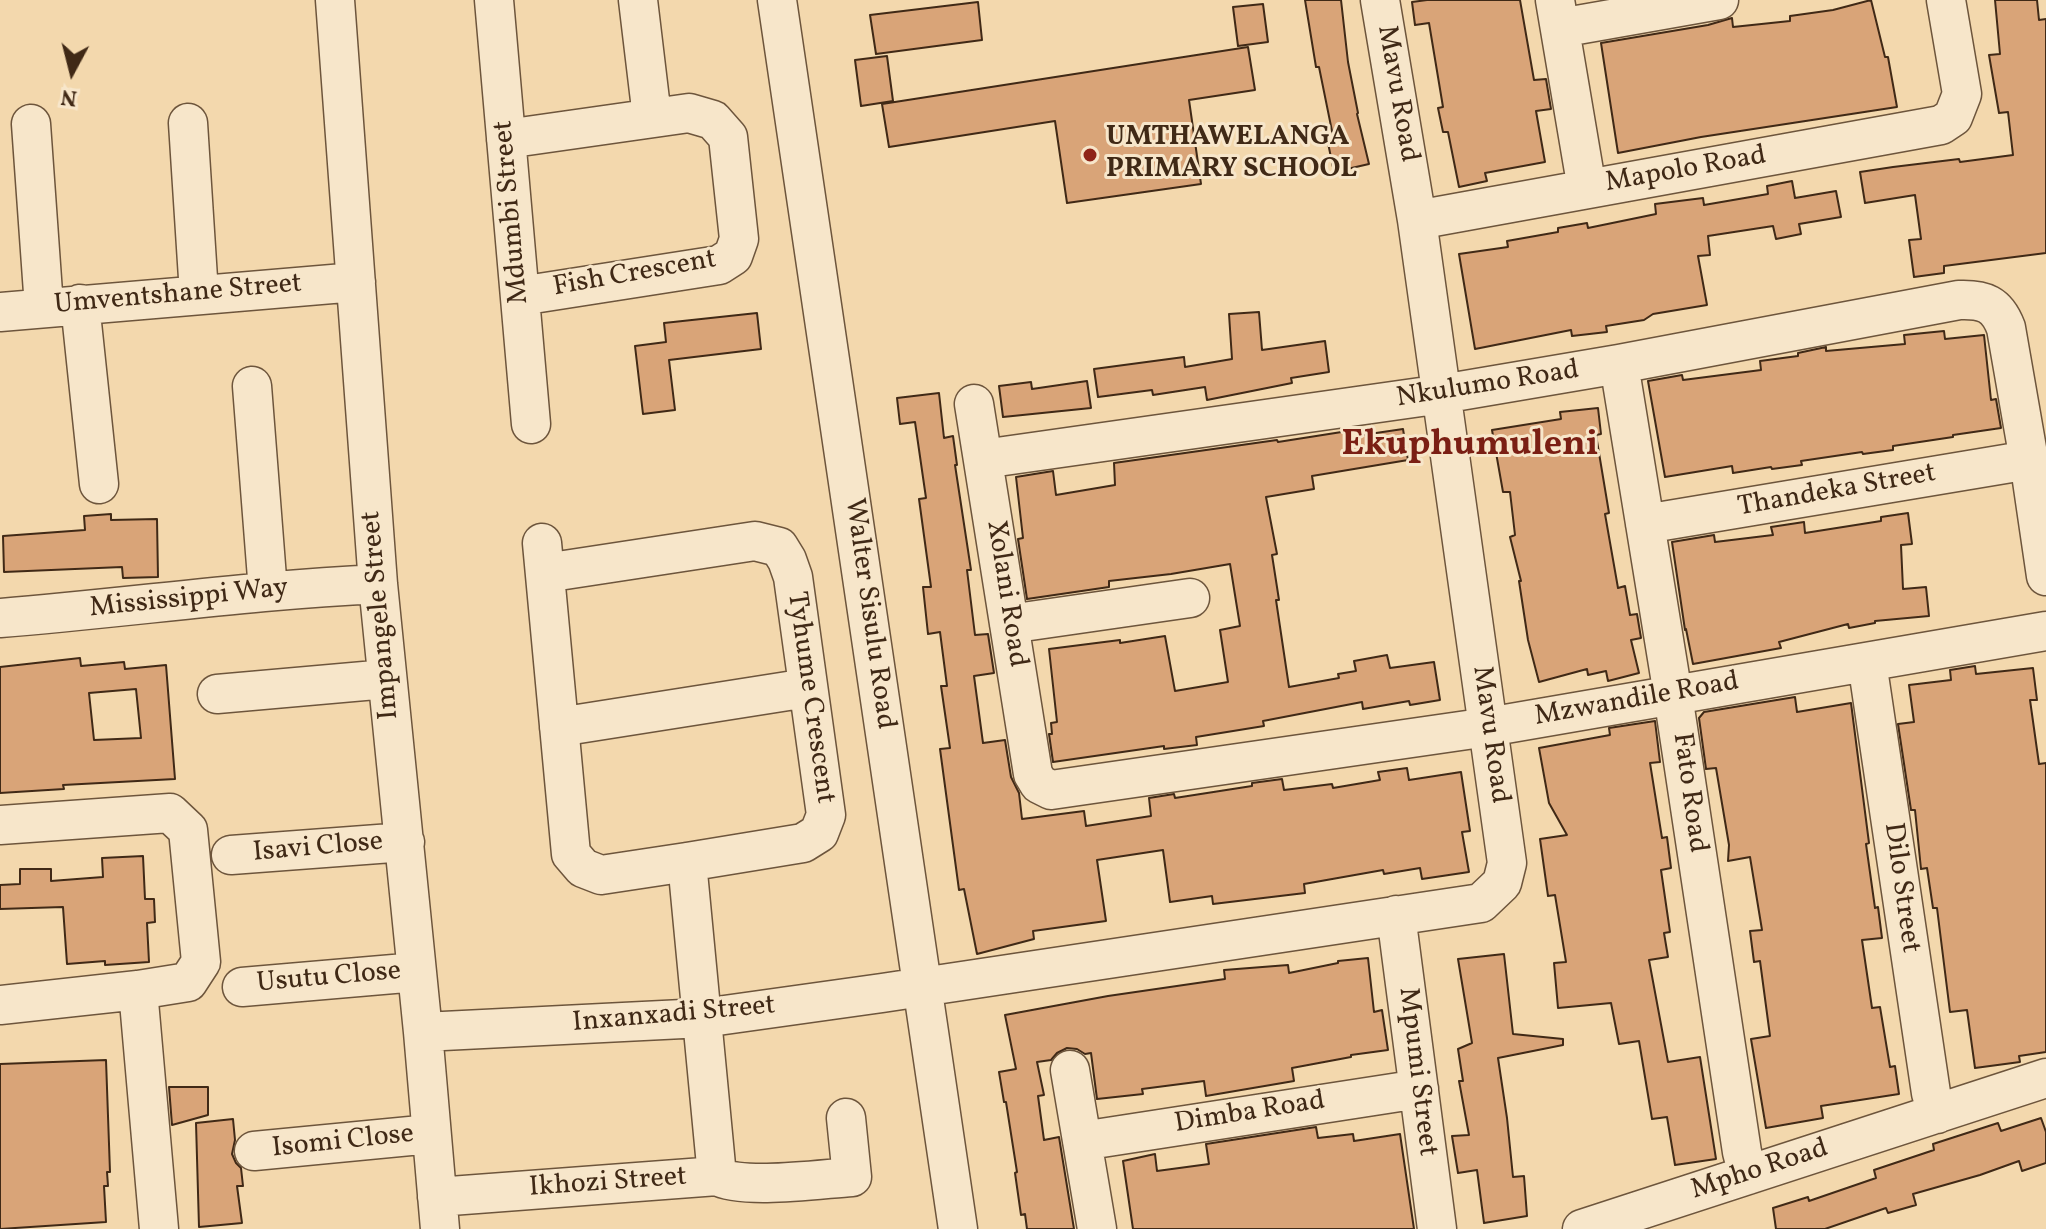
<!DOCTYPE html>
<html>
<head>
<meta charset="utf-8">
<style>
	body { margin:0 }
	#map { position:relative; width:2046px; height:1229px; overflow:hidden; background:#f3d8ad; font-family:Vollkorn,serif }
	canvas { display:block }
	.north { position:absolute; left:32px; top:32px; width:80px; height:80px; -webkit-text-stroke:6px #f7e6ca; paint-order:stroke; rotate:187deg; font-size:22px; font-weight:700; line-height:32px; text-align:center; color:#402916 }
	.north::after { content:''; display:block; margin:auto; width:28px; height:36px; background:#402916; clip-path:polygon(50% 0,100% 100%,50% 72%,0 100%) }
</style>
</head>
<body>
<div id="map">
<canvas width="2046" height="1229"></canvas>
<div class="north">N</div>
</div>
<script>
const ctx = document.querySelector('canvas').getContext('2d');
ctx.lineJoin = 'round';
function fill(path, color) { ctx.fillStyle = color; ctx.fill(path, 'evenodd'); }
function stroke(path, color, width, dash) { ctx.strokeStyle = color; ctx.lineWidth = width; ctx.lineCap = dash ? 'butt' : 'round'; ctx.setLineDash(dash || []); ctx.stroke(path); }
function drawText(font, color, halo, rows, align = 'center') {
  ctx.font = font + ' Vollkorn,serif'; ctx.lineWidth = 6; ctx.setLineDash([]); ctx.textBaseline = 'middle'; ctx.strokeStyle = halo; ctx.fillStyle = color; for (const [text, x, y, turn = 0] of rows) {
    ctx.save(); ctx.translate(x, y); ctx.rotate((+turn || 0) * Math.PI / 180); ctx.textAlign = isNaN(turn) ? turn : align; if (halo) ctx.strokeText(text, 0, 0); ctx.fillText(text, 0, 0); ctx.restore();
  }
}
const building = new Path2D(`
	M1305 0H1341L1348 62 1358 113 1357 114 1369 164 1334 172 1328 143 1334 141 1319 67H1316Z
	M1427 0H1520L1534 80 1546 79 1551 109 1536 111 1545 162 1485 173 1487 181 1459 187 1448 132H1443L1438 108 1443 107 1429 23 1415 25 1412 2Z
	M1871 0 1885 57H1888L1897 107 1701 137 1618 153 1601 43 1708 25 1732 18 1733 27 1790 21V16L1833 10Z
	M1995 0H2037L2039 20 2046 19V253L1944 266V273L1914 277 1909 240 1921 239 1915 195 1865 203 1860 172 1893 167 1959 159 1960 162 2013 155 2008 112 1999 113 1989 55 2000 54Z
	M978 2 982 40 876 54 870 15Z
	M1263 4 1268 42 1238 46 1233 7Z
	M1248 47 1255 90 1189 100 1201 184 1067 203 1055 121 889 147 882 104Z
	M887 56 893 101 861 106 855 60Z
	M1792 181 1795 198 1836 191 1841 217 1799 224 1801 234 1776 239 1773 226 1708 236 1710 255 1698 256 1707 305 1653 314 1644 320 1606 326 1607 332 1572 336 1571 330 1475 349 1459 254 1508 247 1507 241 1558 232V228L1587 223 1588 228 1656 214 1655 204 1703 198 1704 205 1768 194 1767 186Z
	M1259 312 1262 350 1325 341 1329 372 1291 378 1292 383 1207 400 1205 387 1153 395 1152 390 1098 397 1094 369 1184 357 1185 367 1232 359 1229 314Z
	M757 313 761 349 669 360 675 410 643 414 635 346 666 342 664 323Z
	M1944 331 1945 339 1984 335 1991 400 1996 399 2001 428 1953 435V437L1893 446V450L1863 454 1862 452 1801 461 1802 465 1772 469 1771 467 1733 473 1732 466 1665 477 1648 381 1682 375 1683 380 1761 370 1760 361 1798 356V353L1826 347V351L1905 344 1904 335Z
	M1087 381 1091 408 1003 417 999 386 1031 382 1032 389Z
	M939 393 944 438 953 436 957 465H955L971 570H967L975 635 988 634 994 673 974 676 983 743 1005 740 1011 777 1019 793 1022 819 1084 811 1086 826 1151 816 1149 798 1174 794 1175 798 1252 786V783L1282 779 1284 790 1332 784 1333 788 1380 780 1378 772 1407 768 1409 780 1461 772 1470 831 1462 832 1469 872 1422 879 1420 868 1384 874 1383 870 1304 884 1305 893 1213 904 1212 896 1170 902 1163 850 1097 860 1106 921 1033 931 1034 939 977 954 964 889 959 890 940 749 950 748 941 686H947L940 632 928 634 923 587H931L919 499 926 498 915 422 900 424 897 398Z
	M1598 408 1601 434 1596 435 1609 513 1605 514 1618 588 1625 586 1630 615 1637 614 1641 638 1631 640 1639 673 1608 681 1606 671 1588 675 1587 669 1539 682 1528 640 1519 581H1521L1510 537 1515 535 1510 492H1503L1492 430 1561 419 1560 412Z
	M1403 429 1408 460 1312 476 1314 489 1266 497 1277 554 1272 555 1279 600H1276L1289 687 1339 678 1338 674 1356 671 1354 661 1387 655 1390 668 1434 662 1440 700 1410 705 1409 701 1363 709 1362 702 1263 721 1264 726 1196 737 1197 745 1164 749V746L1053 762 1049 734H1052L1051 723 1057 722 1049 649 1120 640V643L1165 636 1175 691 1228 682 1220 630 1240 626 1230 564 1171 574 1109 581V587L1027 599 1018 539 1023 538 1016 477 1053 471 1056 495 1115 485 1114 463 1277 440 1278 442 1348 431 1349 437Z
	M1908 513 1912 544 1901 545 1903 589 1926 587 1929 616 1875 621V623L1849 628 1848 624 1779 642 1781 648 1693 664 1686 629 1685 630 1672 542 1714 535 1715 542 1773 535 1771 527 1804 522 1805 533 1881 521V517Z
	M111 514V520L157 519 158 577 123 578 122 567 4 572 3 536 85 530 84 516Z
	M80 658 81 666 124 662 125 669 166 665 175 779 63 785 64 789 0 793V667ZM136 689 141 738 94 740 89 693Z
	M1975 666 1976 674 2033 668 2037 700H2030L2039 764 2046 763V1052L2019 1056 2020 1062 1975 1068 1967 1010 1950 1012 1937 908H1933L1927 868 1921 869 1915 810H1911L1898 724 1914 722 1909 685 1951 680 1950 670Z
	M1795 697 1797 712 1851 703 1869 843 1866 844 1875 908 1878 907 1882 938 1862 940 1872 1008 1880 1007 1890 1067 1895 1066 1899 1094 1821 1106 1823 1118 1766 1128 1751 1039 1770 1036 1760 961 1754 962 1750 931 1762 930 1750 857 1728 861 1729 845 1716 768 1706 769 1699 718 1704 712Z
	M1655 721 1660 762 1650 763 1662 838 1667 837 1671 868 1661 870 1670 932 1664 933 1668 957 1649 960 1668 1062 1700 1057 1716 1159 1675 1165 1667 1117 1652 1119 1639 1041 1619 1044 1611 1003 1558 1008 1554 963 1566 962 1555 895 1548 896 1540 839 1567 835 1549 803 1539 748 1610 735 1609 728Z
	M143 856 145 899H154L155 922 147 923 149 962 105 965V961L67 964 63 907 0 909V885L20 884V869H51V881L103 877 102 858Z
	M1504 954 1513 1034 1563 1039V1045L1498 1058 1507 1118 1513 1177 1524 1176 1527 1216 1484 1223 1477 1170 1458 1173 1452 1136 1469 1135 1459 1081H1463L1458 1049 1472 1043 1458 959Z
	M1368 958 1374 1012 1382 1010 1388 1050 1351 1055V1057L1292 1068 1294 1081 1206 1096 1204 1081 1142 1089 1143 1094 1097 1099 1091 1053 1085 1054 1077 1049 1067 1048 1057 1053 1051 1060 1037 1062 1044 1095 1038 1096 1044 1140 1059 1137 1074 1229H1027L1025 1214 1021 1215 1015 1173 1017 1172 1006 1102H1004L999 1072 1016 1069 1005 1015 1108 996 1225 979 1224 970 1288 965 1289 973 1338 963V961Z
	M106 1060 110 1172H107L108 1186H104L106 1222 0 1229V1064Z
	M169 1087H208V1115L172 1125Z
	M2041 1118 2046 1132V1163L2022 1171 2019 1161 1980 1175 1913 1194 1916 1205 1888 1213 1886 1208 1825 1229H1776L1773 1208 1808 1197 1809 1201 1876 1178 1874 1170 1934 1150 1933 1144 1998 1123 2001 1131Z
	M233 1119 235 1140 232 1154 236 1163 241 1168 243 1186H237L242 1223 199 1227 196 1123Z
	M1316 1127 1318 1138 1353 1134 1354 1141 1400 1134 1414 1229H1133L1123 1161 1155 1154 1157 1171 1209 1164 1206 1144Z`);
fill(building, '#d9a478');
stroke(building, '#402916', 2);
const minor = new Path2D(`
	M335 0 378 584 423 1032 440 1229
	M494 0 531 424
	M638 0 652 117
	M777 0 958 1229
	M1555 0 1587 189
	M1560 28 1719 0
	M188 123 199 294
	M31 124 44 307
	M506 139 689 113 713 120 728 137 739 239 733 256 719 265 520 296
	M1417 220 1941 125 1953 117 1962 94 1946 0
	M80 304 99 484
	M0 312 356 282
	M1619 364 1673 695 1742 1152 1748 1175
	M252 386 268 591
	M974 404 1033 774 1039 784 1051 790 1488 727 2046 631
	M983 459 1442 394 1619 364 1959 300C1984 299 1997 304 2006 328L2029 460 2046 576
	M1645 524 2029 460
	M542 543 571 854 583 868 601 875 687 862 803 843 819 833 826 815 793 577 787 560 779 547 755 541 545 573
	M0 618C126 608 251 590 378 584
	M1009 624 1190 598
	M1867 662 1931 1093 1937 1114
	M217 694 387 679
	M559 727 807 688
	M0 825 170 813 188 830 201 962 188 982 138 990 0 1005
	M231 855 405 842
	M687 862 717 1176
	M1396 915 1437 1229
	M242 987 417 972
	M138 990 159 1229
	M423 1032 703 1018 882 993 1481 903 1502 883 1507 863 1417 220 1380 0
	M1070 1070 1097 1229
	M1082 1141 1419 1089
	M254 1151 431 1134
	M437 1197 717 1176C743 1190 820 1179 852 1177L846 1118
	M1582 1229 2046 1078`);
stroke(minor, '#6d553c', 41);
stroke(minor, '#f7e6ca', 38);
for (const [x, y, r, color] of [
	[1090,155,8,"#8f2418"]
]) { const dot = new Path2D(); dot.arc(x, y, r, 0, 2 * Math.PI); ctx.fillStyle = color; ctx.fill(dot); stroke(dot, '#f7e6ca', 3); }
drawText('28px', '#402916', '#f7e6ca', [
	["Mavu Road",1396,94,80],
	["Mapolo Road",1686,171,-10],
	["Mdumbi Street",513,212,-95],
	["Fish Crescent",635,275,-10],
	["Umventshane Street",178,296,-5],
	["Nkulumo Road",1488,386,-9],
	["Thandeka Street",1837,492,-10],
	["Xolani Road",1005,594,81],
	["Mississippi Way",189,600,-6],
	["Walter Sisulu Road",868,614,82],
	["Impangele Street",382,615,-95],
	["Tyhume Crescent",809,698,82],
	["Mzwandile Road",1637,701,-10],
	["Mavu Road",1489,735,82],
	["Fato Road",1688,793,82],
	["Isavi Close",318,849,-5],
	["Dilo Street",1900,888,82],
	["Usutu Close",329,979,-5],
	["Inxanxadi Street",674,1016,-5],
	["Mpumi Street",1416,1072,83],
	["Dimba Road",1250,1114,-9],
	["Isomi Close",343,1143,-6],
	["Mpho Road",1760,1171,-18],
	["Ikhozi Street",608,1184,-4]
]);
drawText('bold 28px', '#402916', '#f7e6ca', [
	["UMTHAWELANGA",1106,139],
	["PRIMARY SCHOOL",1106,171]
], 'left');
drawText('bold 36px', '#7a1f14', '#f7e6ca', [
	["Ekuphumuleni",1470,447]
]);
</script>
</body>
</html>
